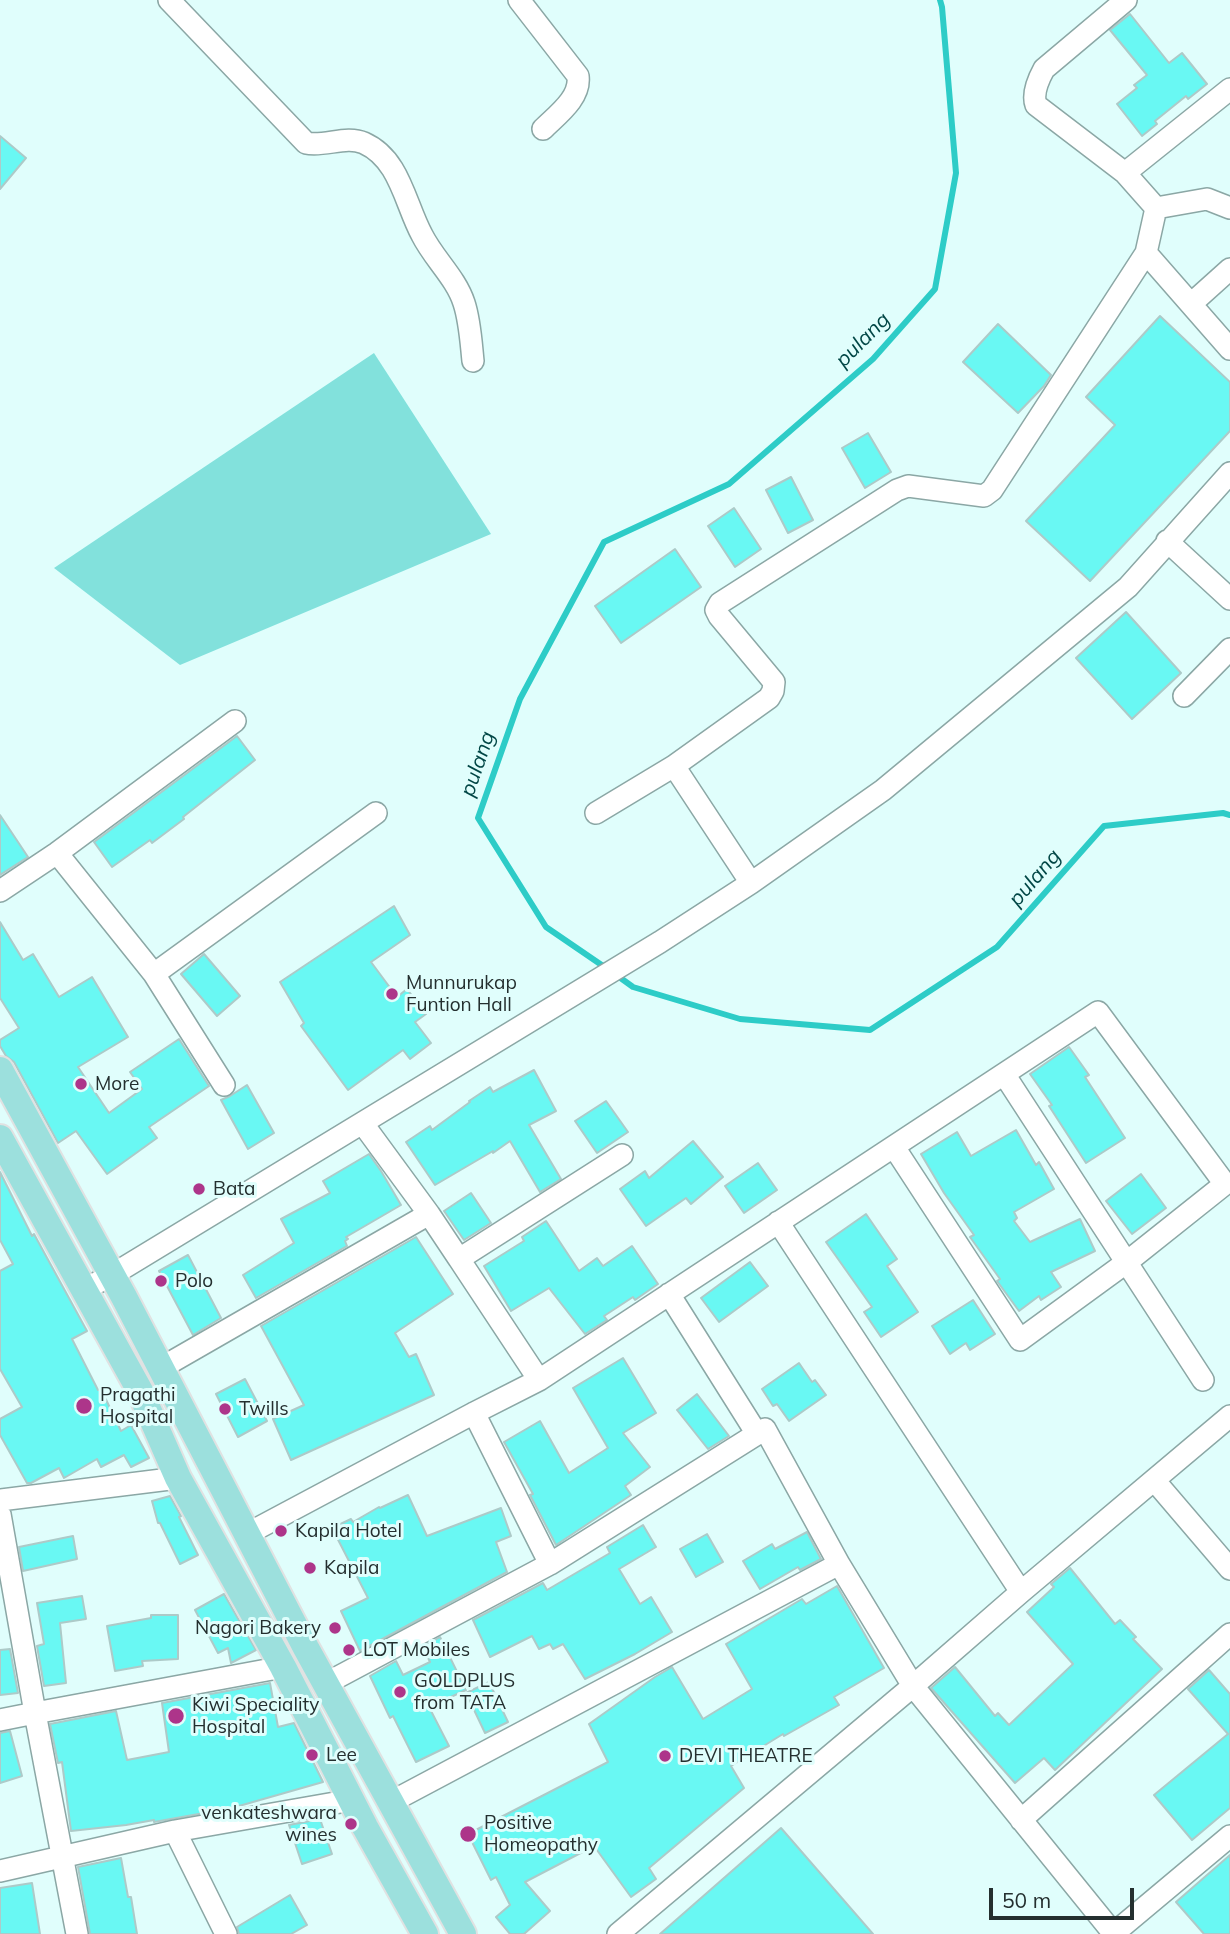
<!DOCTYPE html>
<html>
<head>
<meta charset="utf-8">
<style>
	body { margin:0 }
	#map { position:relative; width:1230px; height:1934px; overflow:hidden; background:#e0fefc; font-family:Mulish,sans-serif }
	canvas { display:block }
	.scale { position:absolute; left:989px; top:1888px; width:145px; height:32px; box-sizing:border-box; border:4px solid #242f2f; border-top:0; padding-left:9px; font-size:21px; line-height:24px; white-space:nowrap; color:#242f2f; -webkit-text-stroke:5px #e0fefc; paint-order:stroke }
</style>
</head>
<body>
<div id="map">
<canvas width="1230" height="1934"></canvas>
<div class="scale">50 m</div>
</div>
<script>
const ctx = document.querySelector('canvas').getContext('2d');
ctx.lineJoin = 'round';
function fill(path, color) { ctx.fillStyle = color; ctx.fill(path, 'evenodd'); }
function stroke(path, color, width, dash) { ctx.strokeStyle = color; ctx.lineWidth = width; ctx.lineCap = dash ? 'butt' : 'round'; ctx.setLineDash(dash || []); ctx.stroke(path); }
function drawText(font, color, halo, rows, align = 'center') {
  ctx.font = font + ' Mulish,sans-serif'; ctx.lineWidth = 6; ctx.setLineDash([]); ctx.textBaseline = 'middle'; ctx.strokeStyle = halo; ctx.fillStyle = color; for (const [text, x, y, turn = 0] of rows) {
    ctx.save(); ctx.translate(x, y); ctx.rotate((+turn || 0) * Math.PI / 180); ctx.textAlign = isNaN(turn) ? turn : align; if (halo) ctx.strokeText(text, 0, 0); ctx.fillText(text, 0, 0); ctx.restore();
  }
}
fill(new Path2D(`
	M374 353 491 534 180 665 54 568Z`), '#82e1dc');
stroke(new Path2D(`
	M606 968 546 927 478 818 520 699 604 542 729 484 873 359 935 289 956 173 942 7 940 0
	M615 974 633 987 740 1019 870 1030 997 947 1104 826 1223 813 1230 815`), '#2dccc7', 6);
const building = new Path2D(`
	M1130 14 1169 63 1182 53 1207 84 1188 99 1186 96 1155 121 1157 124 1142 136 1117 104 1137 88 1134 85 1147 75 1110 30Z
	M0 136 26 158 0 189Z
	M1160 316 1230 382V431L1090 581 1026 521 1115 425 1086 397Z
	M998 324 1051 375 1044 386 1018 413 963 362Z
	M868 433 891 472 865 488 842 448Z
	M791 477 813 520 788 533 766 490Z
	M734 508 761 549 735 567 708 526Z
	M675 549 701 587 621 643 595 606Z
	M1126 612 1181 673 1132 719 1076 658Z
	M237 736 255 760 183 817 184 819 152 843 150 840 112 867 94 842Z
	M0 815 28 857 0 875Z
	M394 906 410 935 371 962 397 997 407 989 426 1014 415 1022 431 1043 410 1059 403 1050 348 1090 301 1026 304 1023 280 982Z
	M0 922 23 960 33 954 59 997 92 977 128 1037 78 1067 109 1113 142 1089 130 1072 179 1039 209 1086 149 1127 157 1138 107 1174 76 1131 58 1143 14 1062 6 1056 0 1046V1040L19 1028 0 998Z
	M204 954 240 996 217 1016 181 974Z
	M1069 1047 1089 1075 1085 1077 1125 1138 1086 1163 1049 1106 1052 1105 1030 1074Z
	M534 1070 556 1111 529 1125 561 1179 540 1192 510 1141 493 1153V1151L435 1185 406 1142 430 1126 432 1130 470 1102 469 1101 490 1087 493 1092Z
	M247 1085 274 1133 248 1149 221 1100 230 1096Z
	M606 1101 628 1132 597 1153 575 1121Z
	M1016 1130 1036 1165 1039 1162 1054 1189 1014 1212 1017 1218 1014 1221 1030 1242 1080 1219 1095 1251 1051 1272 1061 1287 1041 1300 1039 1296 1019 1311 997 1281 1000 1279 970 1237 974 1235 944 1193 921 1154 957 1132 971 1156Z
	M693 1141 723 1177 691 1204 686 1198 646 1226 620 1189 645 1171 649 1178Z
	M369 1154 381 1171 401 1205 346 1237 348 1239 345 1241 347 1246 256 1298 243 1275 294 1243 281 1219 330 1193 323 1181Z
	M758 1163 777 1190 744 1213 725 1186Z
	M0 1172 32 1236 34 1234 87 1331 72 1339 98 1390 101 1389 121 1431 131 1425 149 1458 131 1467 124 1455 101 1467 97 1459 64 1478 59 1468 31 1483H27L0 1435V1419L22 1407 0 1369V1271L13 1264 0 1240Z
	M1141 1174 1166 1208 1132 1234 1106 1201Z
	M471 1193 491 1223 464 1240 444 1211Z
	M866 1214 897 1259 887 1266 918 1312 881 1337 864 1312 872 1307 826 1242Z
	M546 1221 579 1271 597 1258 603 1266 632 1246 658 1284 635 1300 633 1297 604 1316 607 1320 585 1334 549 1288 511 1311 484 1266 524 1241 522 1237Z
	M416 1237 453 1294 395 1333 409 1357 416 1354 434 1395 291 1460 273 1419 304 1405 261 1326Z
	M188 1255 221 1318 193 1335 159 1271Z
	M750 1262 768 1286 719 1322 701 1298Z
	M973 1300 995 1334 970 1350 966 1343 950 1354 932 1326Z
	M623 1358 656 1413 623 1433 650 1467 625 1486 631 1495 556 1545 530 1495 533 1494 504 1442 540 1421 569 1473 608 1448 573 1388Z
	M799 1363 812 1382 815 1380 826 1395 789 1421 777 1404 773 1406 762 1389Z
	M245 1379 267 1421 238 1437 216 1394Z
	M697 1394 729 1436 708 1449 677 1410Z
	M408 1495 427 1536 501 1508 511 1536 496 1542 507 1572 360 1651 341 1611 368 1598 332 1528 351 1519 353 1522 379 1507 380 1508Z
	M170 1496 181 1516 179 1517 198 1555 180 1564 160 1523H158L152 1501Z
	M643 1525 656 1547 619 1569 640 1604 651 1597 672 1632 635 1654 585 1679 563 1644 553 1649 550 1644 539 1649 532 1636 490 1657 473 1620 543 1583 547 1590 610 1553 607 1547Z
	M807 1532 821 1559 800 1570 798 1567 760 1589 743 1561 772 1544 775 1549Z
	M707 1534 723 1562 696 1577 680 1549Z
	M73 1536 77 1559 23 1571 19 1547Z
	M1070 1568 1115 1624 1120 1620 1136 1637 1133 1639 1162 1669 1055 1770 1044 1758 1015 1783 931 1688 955 1667 995 1716 998 1713 1009 1725 1073 1664 1027 1612 1054 1587 1051 1584Z
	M837 1586 884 1668 834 1697 839 1705 784 1736 783 1734 731 1766 744 1788 649 1868 656 1879 631 1897 594 1846 525 1882 550 1911 524 1934H510L496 1917 510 1905 496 1877 491 1880 468 1834 608 1762 589 1724 655 1677 672 1667 703 1719 752 1689 726 1644 802 1599 806 1604Z
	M224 1594 256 1650 231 1663 228 1648 218 1653 195 1610Z
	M82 1596 86 1619 60 1623 66 1683 44 1686 37 1646 44 1644 37 1603Z
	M151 1615H178V1659L142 1661 143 1666 115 1671 107 1626 151 1618Z
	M440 1637 466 1690 429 1707 449 1746 416 1762 393 1716 390 1718 370 1676 396 1661 403 1675 430 1662 423 1647Z
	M10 1649 18 1693 0 1695V1650Z
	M1209 1670 1230 1694V1808L1192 1840 1154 1795 1228 1734 1188 1689Z
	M489 1682 508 1722 485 1733 466 1693Z
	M270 1683 278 1727 294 1723 323 1782 232 1808 154 1822V1820L126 1825 71 1831 62 1762 58 1763 50 1724 116 1711 127 1760 169 1752 162 1703Z
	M10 1731 22 1776 0 1783V1733Z
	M320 1819 332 1854 302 1864 289 1825Z
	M781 1828 873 1934H660Z
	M1230 1855V1934H1204L1176 1902Z
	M121 1858 128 1897H131L137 1934H90L78 1867Z
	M32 1883 40 1934H0V1888Z
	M290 1895 307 1925 291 1934H239L237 1927Z`);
fill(building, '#69f8f3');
stroke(building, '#adcac8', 2);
const minor = new Path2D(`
	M169 0 306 143C325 147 346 135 364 143 400 159 405 204 422 235 434 259 456 278 464 303 470 321 471 342 473 361
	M519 0 578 76C581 98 557 115 543 129
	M1126 0 1044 69C1038 80 1032 94 1036 105L1125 173 1230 89
	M1156 208 1207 199 1230 208
	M1146 253 1230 349
	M1191 304 1230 269
	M1167 541 1230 599
	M1184 696 1230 649
	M596 813 674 766
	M57 853 154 974 224 1085
	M751 883 674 766 769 698 773 691 774 682 719 616 716 610 720 603 897 490 908 486 984 496 992 490 1146 253 1156 208 1125 173
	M0 891 57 853 235 721
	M154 974 376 813
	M1004 1074 1203 1380
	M363 1124 429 1214 459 1259 622 1155
	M778 1222 1021 1592
	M83 1290 112 1275 660 942 751 883 883 790 1128 587 1230 473
	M669 1294 757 1434
	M161 1368 429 1214
	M539 1380 1098 1012 1225 1184 1127 1262 1020 1340 894 1147
	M474 1413 550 1564
	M1154 1480 1230 1569
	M0 1500 178 1478
	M0 1514 35 1713 0 1720
	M247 1534 474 1413 539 1380 459 1259
	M839 1564 913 1686 1114 1934
	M325 1684 550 1564 765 1429 839 1564 391 1802
	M1021 1820 1230 1634
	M175 1831 226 1934
	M0 1871 175 1831 352 1800
	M77 1934 35 1713 283 1667
	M618 1934 913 1686 1021 1592 1230 1416
	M1113 1934 1230 1836`);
const major = new Path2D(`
	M0 1070 124 1297 306 1648 463 1934
	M0 1138 140 1391 178 1478 283 1667 365 1827 425 1934`);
stroke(minor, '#8ba7a5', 24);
stroke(major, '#e0e2e2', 30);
stroke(minor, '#fff', 21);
stroke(major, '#9ce0dd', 26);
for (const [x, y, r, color] of [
	[392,994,7,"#ad358a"],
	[81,1084,7,"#ad358a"],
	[199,1189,7,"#ad358a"],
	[161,1281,7,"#ad358a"],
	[84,1406,9,"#ad358a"],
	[225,1409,7,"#ad358a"],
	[281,1531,7,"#ad358a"],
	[310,1568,7,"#ad358a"],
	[335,1628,7,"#ad358a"],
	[349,1650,7,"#ad358a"],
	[400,1692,7,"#ad358a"],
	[176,1716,9,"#ad358a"],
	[312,1755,7,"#ad358a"],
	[665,1756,7,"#ad358a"],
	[351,1824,7,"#ad358a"],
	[468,1834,9,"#ad358a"]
]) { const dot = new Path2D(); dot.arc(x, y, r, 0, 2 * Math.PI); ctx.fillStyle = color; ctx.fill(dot); stroke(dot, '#e0fefc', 2.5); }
drawText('19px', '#242f2f', '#e0fefc', [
	["Munnurukap",406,983],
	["Funtion Hall",406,1005],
	["More",95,1084],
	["Bata",213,1189],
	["Polo",175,1281],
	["Pragathi",100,1395],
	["Hospital",100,1417],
	["Twills",239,1409],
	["Kapila Hotel",295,1531],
	["Kapila",324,1568],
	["Nagori Bakery",321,1628,"right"],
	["LOT Mobiles",363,1650],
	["GOLDPLUS",414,1681],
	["from TATA",414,1703],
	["Kiwi Speciality",192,1705],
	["Hospital",192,1727],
	["Lee",326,1755],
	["DEVI THEATRE",679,1756],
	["venkateshwara",337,1813,"right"],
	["wines",337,1835,"right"],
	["Positive",484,1823],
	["Homeopathy",484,1845]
], 'left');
drawText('italic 21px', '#024746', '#e0fefc', [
	["pulang",863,340,-45],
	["pulang",478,764,-71],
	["pulang",1035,878,-49]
]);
</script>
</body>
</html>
